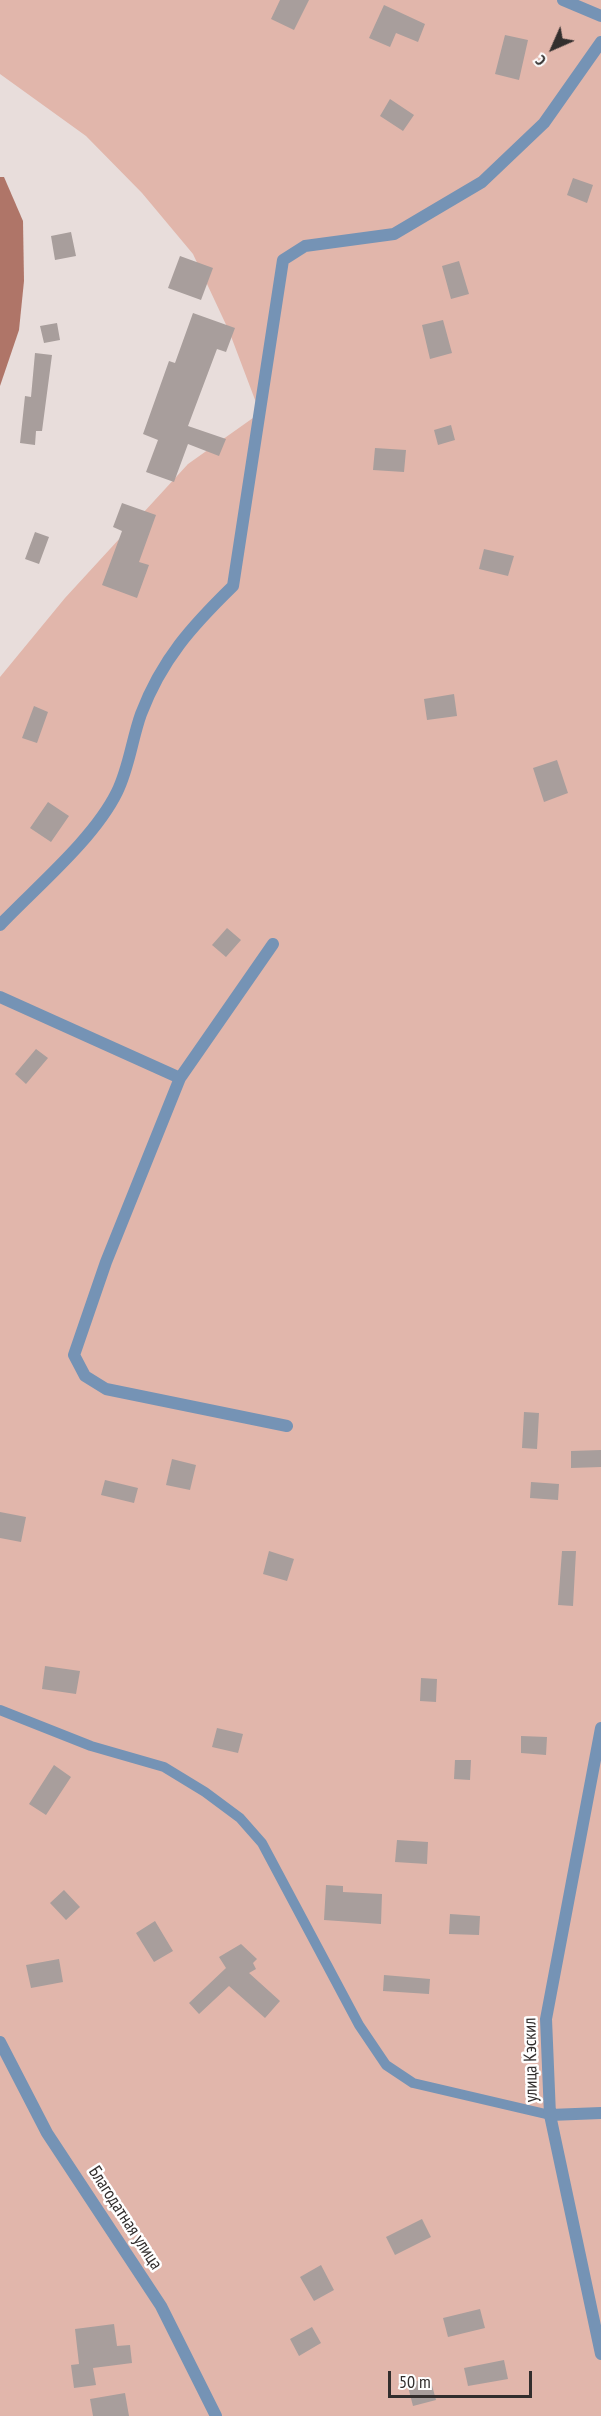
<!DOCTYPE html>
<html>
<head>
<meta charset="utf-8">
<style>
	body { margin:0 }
	#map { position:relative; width:601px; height:2416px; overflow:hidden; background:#e8dddb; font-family:"PT Sans Narrow",sans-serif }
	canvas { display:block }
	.north { position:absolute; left:523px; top:18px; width:60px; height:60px; -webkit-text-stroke:4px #fff; paint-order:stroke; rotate:225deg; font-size:16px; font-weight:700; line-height:24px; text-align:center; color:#322e2d }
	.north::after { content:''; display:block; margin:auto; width:21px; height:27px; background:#322e2d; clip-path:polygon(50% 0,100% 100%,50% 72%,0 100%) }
	.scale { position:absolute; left:388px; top:2371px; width:144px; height:27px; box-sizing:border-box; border:3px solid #322e2d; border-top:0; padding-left:8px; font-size:18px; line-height:21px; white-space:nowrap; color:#322e2d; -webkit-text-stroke:4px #fff; paint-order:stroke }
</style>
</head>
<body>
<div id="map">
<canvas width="601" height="2416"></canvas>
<div class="north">С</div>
<div class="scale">50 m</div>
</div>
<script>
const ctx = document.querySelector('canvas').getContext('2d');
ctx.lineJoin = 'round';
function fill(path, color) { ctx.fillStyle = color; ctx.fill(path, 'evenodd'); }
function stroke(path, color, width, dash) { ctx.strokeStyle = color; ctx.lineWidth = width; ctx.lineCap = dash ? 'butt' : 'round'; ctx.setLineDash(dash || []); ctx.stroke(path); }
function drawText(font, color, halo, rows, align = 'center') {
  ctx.font = font + ' "PT Sans Narrow",sans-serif'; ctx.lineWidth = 5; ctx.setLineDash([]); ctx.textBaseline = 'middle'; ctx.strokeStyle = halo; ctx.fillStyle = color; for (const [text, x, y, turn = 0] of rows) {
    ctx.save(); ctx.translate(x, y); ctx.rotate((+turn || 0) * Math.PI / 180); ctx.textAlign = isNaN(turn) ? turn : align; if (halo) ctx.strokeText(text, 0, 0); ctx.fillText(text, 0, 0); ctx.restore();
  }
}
fill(new Path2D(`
	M0 0H601V2416H0V677L65 598 188 464 260 413 229 331 193 254 142 193 86 136 0 74Z`), '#e1b6ab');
fill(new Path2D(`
	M0 177H4L23 221 24 281 19 330 0 386Z`), '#af7568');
fill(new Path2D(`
	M280 0H309L294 30 271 19Z
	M384 5 425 24 418 42 396 33 390 47 369 38Z
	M505 35 528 40 519 80 495 74Z
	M390 99 414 115 403 131 380 116Z
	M573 178 593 185 587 203 567 195Z
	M71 232 76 256 55 260 51 236Z
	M180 256 213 268 201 300 168 288Z
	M459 261 469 294 451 299 442 266Z
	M193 313 235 328 226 352 217 349 188 426 226 439 219 456 188 444 174 482 146 472 158 440 143 434 169 361 175 363Z
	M443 320 452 353 430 359 422 325Z
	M57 323 60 340 44 343 40 326Z
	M35 353 52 355 42 431H36L35 445 20 443 25 396 31 397Z
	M451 425 455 440 438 445 434 430Z
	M375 448 406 450 404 472 373 470Z
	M122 503 156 515 139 562 149 565 137 598 102 585 122 531 113 527Z
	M35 532 49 537 39 564 25 559Z
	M484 549 514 556 508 576 479 569Z
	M454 694 457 716 427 720 424 699Z
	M34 706 48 712 37 743 22 738Z
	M557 760 568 793 544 802 533 768Z
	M48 802 69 816 51 842 30 828Z
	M227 928 241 940 226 957 212 945Z
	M36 1049 48 1058 26 1084 15 1074Z
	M524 1412 539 1413 537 1449 522 1448Z
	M601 1450V1467L571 1468V1451Z
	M172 1459 196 1465 190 1490 166 1485Z
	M105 1480 138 1488 134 1503 101 1495Z
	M531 1482 559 1484 558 1500 530 1498Z
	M0 1512 26 1517 21 1542 0 1538Z
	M269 1551 294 1559 287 1581 263 1574Z
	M562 1551H576L573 1606 558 1605Z
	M45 1666 80 1671 76 1694 42 1689Z
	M421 1678 437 1679 436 1702 420 1701Z
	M217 1728 243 1734 238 1753 212 1747Z
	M521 1736 547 1737 546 1755 521 1753Z
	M455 1760H471L470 1780 454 1779Z
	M54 1765 71 1777 46 1815 29 1804Z
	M397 1840 428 1842 427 1864 395 1862Z
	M326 1885 343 1886V1892L382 1894 381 1924 324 1920Z
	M64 1890 80 1907 66 1920 50 1903Z
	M450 1914 480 1916 479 1935 449 1934Z
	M155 1921 173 1951 154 1962 136 1933Z
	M241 1944 257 1959 253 1963 256 1969 249 1973 280 2001 265 2018 229 1986 199 2014 189 2003 226 1968 219 1957Z
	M59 1959 63 1982 31 1988 26 1965Z
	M384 1975 430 1979 429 1994 383 1991Z
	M422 2219 431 2237 395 2255 386 2237Z
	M321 2265 334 2290 314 2301 300 2277Z
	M480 2309 485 2328 448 2337 443 2318Z
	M114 2324 117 2346 130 2345 132 2363 93 2368 96 2385 74 2388 71 2365 79 2364 75 2329Z
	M312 2327 321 2343 299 2356 290 2339Z
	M504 2360 508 2379 468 2386 464 2368Z
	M430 2378 436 2400 413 2406 407 2383Z
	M125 2393 129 2416H93L90 2399Z`), '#a89e9c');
stroke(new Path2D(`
	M0 1710 91 1746 164 1767 205 1792 240 1818 262 1843 359 2025 386 2065 413 2083 550 2115`), '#7593b5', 10);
stroke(new Path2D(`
	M563 0 601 16
	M0 925C36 887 94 839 117 792 129 768 132 739 141 714 162 659 192 626 233 586L283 260 305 246 394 234 482 182 544 123 601 42
	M0 997 180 1078 106 1262 74 1355 85 1376 106 1389 287 1426
	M180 1078 273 944
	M601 1728 546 2019 550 2115 601 2354
	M0 2042 47 2133 161 2306 216 2416
	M550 2115 601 2113`), '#7593b5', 12);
drawText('18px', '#322e2d', '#fff', [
	["улица Кэскил",531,2060,-91],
	["Благодатная улица",125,2218,57]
]);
</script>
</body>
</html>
